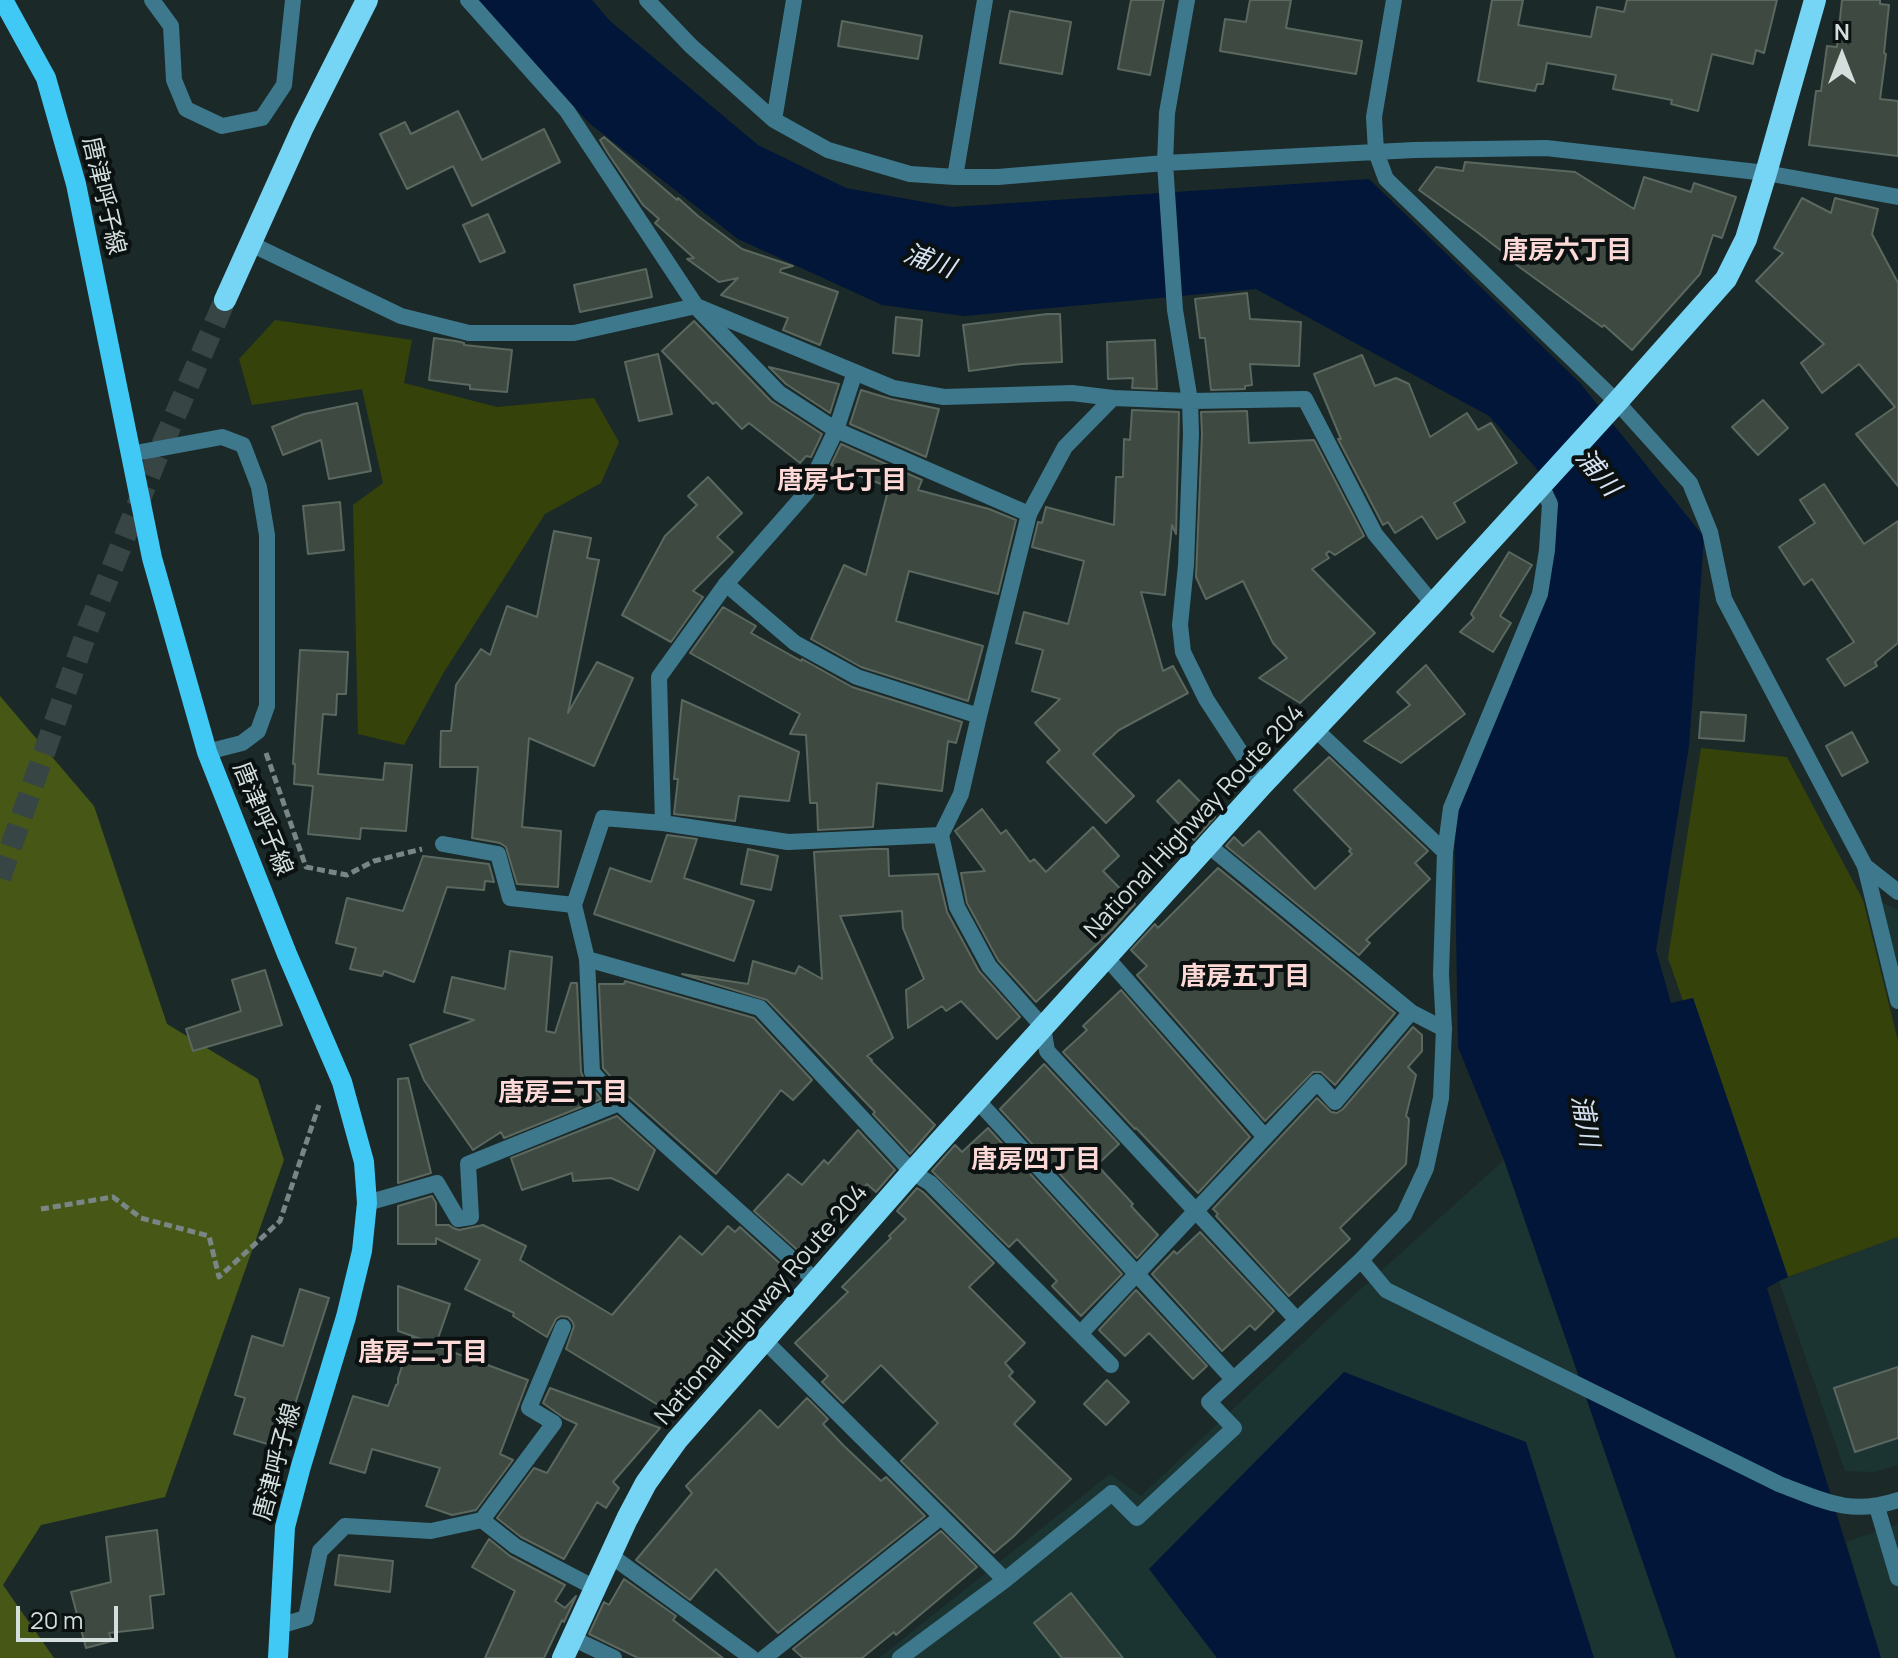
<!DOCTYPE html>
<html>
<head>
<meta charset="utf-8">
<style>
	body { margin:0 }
	#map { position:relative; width:1898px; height:1658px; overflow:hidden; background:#1b2a29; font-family:Manrope,sans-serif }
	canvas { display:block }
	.north { position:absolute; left:1802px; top:16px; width:80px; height:80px; -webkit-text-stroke:6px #0b1111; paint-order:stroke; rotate:0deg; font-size:22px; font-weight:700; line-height:32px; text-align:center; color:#d4dedd }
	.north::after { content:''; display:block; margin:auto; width:28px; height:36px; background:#d4dedd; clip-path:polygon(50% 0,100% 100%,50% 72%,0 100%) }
	.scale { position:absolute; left:16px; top:1606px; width:102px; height:36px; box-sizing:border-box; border:4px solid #d4dedd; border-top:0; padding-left:10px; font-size:24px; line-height:28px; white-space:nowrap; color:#d4dedd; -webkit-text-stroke:6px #0b1111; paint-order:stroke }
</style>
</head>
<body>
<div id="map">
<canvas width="1898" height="1658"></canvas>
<div class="north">N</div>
<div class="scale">20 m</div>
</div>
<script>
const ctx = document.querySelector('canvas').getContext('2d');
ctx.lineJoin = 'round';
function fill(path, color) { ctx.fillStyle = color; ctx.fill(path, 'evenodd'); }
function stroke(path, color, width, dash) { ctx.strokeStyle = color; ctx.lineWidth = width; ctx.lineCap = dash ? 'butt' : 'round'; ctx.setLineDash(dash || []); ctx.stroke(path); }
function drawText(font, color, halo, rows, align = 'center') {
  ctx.font = font + ' Manrope,"Noto Sans JP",sans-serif'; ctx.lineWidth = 8; ctx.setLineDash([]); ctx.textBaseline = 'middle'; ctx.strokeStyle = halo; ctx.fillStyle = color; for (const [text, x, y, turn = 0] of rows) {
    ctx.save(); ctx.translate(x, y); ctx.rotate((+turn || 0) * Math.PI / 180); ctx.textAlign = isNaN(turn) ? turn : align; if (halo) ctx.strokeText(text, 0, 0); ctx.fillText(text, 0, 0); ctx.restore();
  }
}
fill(new Path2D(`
	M1881 902 1898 910V972Z
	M1504 1160 1676 1658H879L1110 1474 1141 1496 1341 1307Z
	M1898 1237V1465L1875 1472 1845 1471 1779 1281Z
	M1898 1524V1658H1881L1846 1542Z`), '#1b3432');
fill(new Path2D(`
	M275 320 412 340 404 383 497 407 594 398 619 442 601 483 545 514 444 672 404 745 358 734 353 505 383 483 362 389 252 405 239 359Z
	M1701 748 1787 757 1863 900 1898 1041V1237L1788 1277 1693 998 1683 1001 1668 958Z`), '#35430b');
fill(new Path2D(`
	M0 696 94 806 167 1024 258 1079 284 1160 165 1497 41 1525 3 1585 54 1658H0Z`), '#475816');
fill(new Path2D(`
	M475 0H592L610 21 758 145 846 188 952 207 1369 179 1580 383 1704 537 1689 746 1656 950 1671 1003 1693 998 1788 1277 1779 1281 1767 1288 1881 1658H1676L1504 1160 1458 1047 1454 812 1544 600 1556 503 1536 468 1489 416 1256 289 964 316 882 305 738 239 589 123Z
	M1344 1372 1526 1442 1594 1658H1217L1149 1569Z`), '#011638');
const building = new Path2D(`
	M1131 0H1164L1150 75 1118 69Z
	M1250 0H1291L1286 28 1362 41 1356 74 1220 51 1225 19 1246 22Z
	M1492 0H1523L1518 25 1591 37 1597 7 1624 12 1627 0H1777L1764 53 1756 50 1753 64 1712 54 1698 111 1671 104 1672 100 1613 89 1616 75 1547 63 1543 84H1537L1535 91 1478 81Z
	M1842 0H1880V4L1889 5 1884 53 1886 54 1880 99 1898 101V156L1809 145 1816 91H1821L1827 46 1837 47Z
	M1010 11 1071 22 1062 74 1000 63Z
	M842 21 922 36 918 59 838 46Z
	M458 111 482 160 544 129 560 162 472 206 453 166 407 189 380 134 405 122 411 134Z
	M604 137 677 200 678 198 698 216 742 249 793 266 781 269 780 272 838 292 820 345 783 330 788 318 721 295 738 278 719 282 687 259 694 258 655 223 659 219 643 205 607 152 600 140Z
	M1465 162 1575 172 1634 209 1644 177 1691 192 1694 183 1736 197 1722 238 1713 235 1700 274 1632 350 1604 325 1602 327 1507 258 1508 256 1477 232 1419 190 1436 167 1463 171Z
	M1802 198 1831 213 1835 198 1878 209 1872 234 1898 283V486L1856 434 1895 407 1859 364 1822 393 1801 363 1824 344 1756 281 1783 253 1774 248Z
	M488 214 505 252 480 262 463 225Z
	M646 269 652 297 580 312 574 285Z
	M1247 293 1250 319 1301 322 1299 366 1250 364 1252 385 1245 386V389L1211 390 1205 338H1200L1195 299Z
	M1047 314H1060L1062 362 1021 364 969 371 963 325Z
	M896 317 922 320 919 356 893 353Z
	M694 321 771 401 822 434 811 457 806 456 800 463 749 423 742 429 716 402 713 404 662 351Z
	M434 338 456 341 464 343V345L512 350 507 392 470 389V385L429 380Z
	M1155 340 1157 389 1132 388 1133 378 1108 379 1107 342Z
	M658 354 672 414 639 421 625 362Z
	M1362 355 1375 386 1396 378 1409 384 1430 437 1467 413 1478 430 1491 423 1517 463 1454 503 1465 522 1437 539 1422 516 1395 533 1388 522 1383 525 1338 439H1341L1314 374Z
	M769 367 839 384 830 413 786 384Z
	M861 390 891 399 939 409 926 457 850 424Z
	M1763 400 1788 428 1758 455 1732 427Z
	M357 403 371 471 329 479 321 440 283 455 272 427 304 414Z
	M1132 410 1179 412 1176 534 1172 525 1165 595 1141 592 1163 671 1173 666 1188 693 1119 730 1093 754 1134 796 1106 823 1047 762 1060 750 1035 723 1060 699 1032 691 1043 650 1016 643 1024 612 1068 624 1084 561 1032 547 1038 522 1042 523 1046 507 1114 525 1116 477H1123L1124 439 1130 440Z
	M1247 411 1249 443 1314 440 1364 536 1335 555 1329 551 1326 554 1329 558 1312 569 1375 633 1300 703 1259 678 1287 658 1273 643 1243 581 1206 599 1196 577 1202 434 1201 412Z
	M841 444 922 480 918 490 989 509 1016 520 998 594 909 571 896 621 983 646 968 701 861 667 811 639 844 565 866 575 889 487 831 465Z
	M708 477 742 513 717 537 733 552 693 591 703 597 671 642 622 615 665 536 697 505 688 496Z
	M1824 484 1864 544 1898 521V643L1875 662 1877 666 1845 686 1827 659 1854 642 1812 579 1804 585 1779 547 1815 523 1800 500Z
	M340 502 344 550 308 554 303 506Z
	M554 531 591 538 587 558 599 560 568 713 597 662 633 678 594 766 529 738 522 827 561 831 558 887 517 884 506 847 500 843 472 838 478 767H440L441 731H451L456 685 481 649 490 655 507 606 537 617Z
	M1509 552 1532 565 1500 616 1511 623 1493 652 1460 632 1474 618 1471 614Z
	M723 607 756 626 751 633 801 661 802 659 852 687 962 722 956 743 948 741 942 791 877 783 873 827 818 830 817 803H810L806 735 790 734 800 714 690 653Z
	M300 650 348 652 346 694H337L336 715 323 714 318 774 383 780 385 763 412 765 406 831 361 828 360 839 308 834 313 786 294 784 295 764H293Z
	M1426 665 1465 714 1401 763 1364 741 1410 705 1397 692Z
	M682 700 799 752 789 801 739 796 735 821 674 814 678 779H674Z
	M1701 712 1746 715 1744 741 1699 738Z
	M1852 732 1868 762 1842 776 1826 746Z
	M1329 757 1428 851 1415 863 1430 879 1366 940 1370 943 1359 955 1226 846 1234 837 1243 846 1259 831 1315 889 1352 854 1349 851 1351 849 1294 790Z
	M1179 780 1215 817 1194 840 1157 801Z
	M982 809 1001 834 1006 830 1030 862 1034 859 1046 872 1093 827 1119 856 1103 871 1135 904 1112 930 1036 1002 998 960 967 903 961 873 985 871 955 831Z
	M667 835 697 839 684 878 754 901 734 961 594 914 610 868 651 882Z
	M748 849 778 856 771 890 741 884Z
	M871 849H888L889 876 938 874 947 912 979 971 1020 1017 997 1039 961 1001 946 1011 942 1006 908 1028 906 990 924 979 903 928 902 911 840 916 893 1038 867 1056 872 1060 871 1061 935 1125 910 1154 873 1114 875 1112 767 1000 682 974 748 984 753 961 795 974 799 966 822 979 814 852Z
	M423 856 489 864 494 882 485 881 484 890 447 887 414 982 384 971 382 976 350 969 356 948 336 943 347 898 403 911Z
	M1218 868 1395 1013 1335 1085 1321 1072H1313L1265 1121 1137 975 1147 966 1131 950 1155 924 1158 928Z
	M510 951 552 957 546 1031 555 1033 571 983H577L581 1072 584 1079 601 1099 504 1138 501 1132 473 1150 424 1080 410 1045 474 1020 444 1012 452 977 505 989Z
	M265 970 282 1025 193 1051 186 1029 241 1011 232 980Z
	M625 981 754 1018 812 1080 793 1100 781 1090 716 1174 627 1095 603 1068 599 984H624Z
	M1121 990 1250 1137 1198 1193 1136 1128 1135 1129 1063 1052 1087 1030 1083 1026Z
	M1413 1027 1422 1035V1051L1408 1067 1416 1075 1406 1116 1409 1119 1406 1164 1340 1228 1350 1239 1289 1296 1216 1216 1218 1214 1213 1209 1317 1098 1331 1112 1337 1113 1343 1109Z
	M1044 1064 1119 1144 1097 1165 1133 1204 1131 1206 1158 1235 1137 1258 1000 1109Z
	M408 1078 431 1173 398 1183V1079Z
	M617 1116 655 1150 638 1190 611 1178 573 1181 572 1173 522 1190 511 1158Z
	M988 1128 1122 1274 1081 1316 1052 1286 1057 1281 1017 1239 1009 1247 932 1171 955 1145 962 1152Z
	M858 1130 895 1170 876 1192 867 1184 802 1254 754 1211 788 1174 802 1185 824 1160 828 1164Z
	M917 1188 923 1192 994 1263 969 1287 1025 1343 1005 1363 1013 1372 1009 1376 1035 1402 1014 1424 1071 1479 1013 1537 994 1553 901 1461 938 1423 881 1365 843 1403 822 1382 828 1376 795 1343 848 1292 842 1287 891 1238 889 1236 906 1219 897 1211Z
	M432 1196 436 1203V1225H449L453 1228 459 1230 483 1225 526 1246 520 1260 612 1315 680 1236 702 1255 728 1226 735 1232 740 1227 787 1270 719 1343 725 1348 668 1411 566 1349 574 1326 572 1321 568 1317 561 1316 556 1319 547 1337 513 1316 514 1313 465 1289 480 1260 436 1238V1244H398V1206Z
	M1200 1232 1274 1311 1255 1330 1250 1325 1222 1351 1152 1274 1174 1251 1177 1254Z
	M398 1286 450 1304 436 1344 398 1331Z
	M300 1289 329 1298 281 1448 234 1434 245 1398 235 1395 252 1336 283 1346Z
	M1136 1290 1207 1366 1193 1379 1149 1333 1125 1356 1099 1330Z
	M412 1337 528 1380 500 1454 513 1460 476 1510 452 1515 426 1506 440 1468 372 1449 365 1473 330 1463 353 1396 388 1406 396 1385 398 1384V1378Z
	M1898 1367V1438L1855 1452 1834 1388Z
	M1107 1380 1129 1402 1106 1425 1084 1404Z
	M550 1388 660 1428 613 1482 619 1488 606 1508 597 1502 564 1559 521 1537 497 1518 534 1468 547 1473 577 1424 564 1418 543 1403Z
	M807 1398 828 1419 823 1424 844 1446 881 1481 886 1477 925 1516 778 1633 716 1569 690 1600 636 1560 692 1493 686 1486 760 1410 778 1428Z
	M157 1530 164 1594 150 1596 153 1628 109 1633 112 1641 86 1648 71 1592 111 1582 106 1537Z
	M941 1531 977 1567 896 1635 894 1632 862 1658H803L793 1649Z
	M489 1539 510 1556 565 1585 555 1601 565 1608 576 1596 564 1622 562 1620 544 1658H485L515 1591 472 1567Z
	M339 1555 393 1561 390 1592 335 1585Z
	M624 1579 676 1616 673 1620 723 1658H638L589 1634 604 1602 609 1605Z
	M1071 1593 1123 1658H1062L1034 1623Z`);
fill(building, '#3d4941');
stroke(building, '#5b685f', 2);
stroke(new Path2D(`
	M0 878 88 628 154 464 225 300`), '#374544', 22, [22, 11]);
stroke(new Path2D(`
	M266 753 306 867 347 875 374 861 422 849
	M41 1209 113 1197 141 1218 209 1236 219 1277 280 1221 319 1105`), '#798685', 5, [8, 4]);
stroke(new Path2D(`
	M696 307 779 393 836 430 1029 514
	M726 584 806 493 836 430 855 372
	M1315 729 1445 852
	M443 844 498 854 510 898 574 905
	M1208 845 1411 1012 1444 1029
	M1865 866 1898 1001
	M1106 957 1265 1137
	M587 959 592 1072 619 1103 816 1281
	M1043 1027 1047 1051 1297 1320
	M977 1100 1233 1379
	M912 1172 930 1183 1111 1365
	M367 1203 437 1183 458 1219 471 1217 468 1164 619 1103
	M563 1327 529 1408 554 1423 482 1520 515 1546 595 1588
	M1080 1334 1317 1082 1335 1102 1411 1012
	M1112 1493 1137 1518 1234 1428 1209 1402 1263 1352
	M1877 1507 1898 1578
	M610 1555 752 1658
	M279 1626 306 1618 320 1551 345 1526 431 1531 482 1520
	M572 1638 614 1658`), '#3e788d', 16);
stroke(new Path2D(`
	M152 0 171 26 174 80 186 109 222 126 262 118 284 85 293 0
	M647 0 691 46 774 120 828 150 910 174 955 177H998L1165 163 1414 150 1546 148 1766 173 1898 197
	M1187 0 1167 113 1165 163 1175 310 1190 401 1191 434 1186 565 1180 625 1183 652 1206 699 1262 785
	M1394 0 1374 117 1376 152 1386 179 1617 402 1690 483 1710 532 1724 599 1865 866 1898 892
	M774 120 794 0
	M955 177 985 0
	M251 244 401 316 469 333H574L696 306 567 111 468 0
	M696 306 893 388 944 397 1072 393 1113 398 1190 401 1305 399 1375 534 1433 604
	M130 454 222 437 243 445 259 487 267 535V706L258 731 242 743 207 752
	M663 823 659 677 726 584 795 643 857 677 979 716
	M1043 1027 989 966 957 907 941 835 961 794 979 716 1029 514 1065 447 1113 398
	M912 1172 760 1008 587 959 574 905 603 818 663 823 788 842 941 835
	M1361 1260 1386 1290 1779 1484C1824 1501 1850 1516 1898 1500
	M765 1341 1005 1580
	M1263 1352 1361 1260 1404 1215 1426 1168 1441 1098 1444 1029 1441 974 1445 852 1451 808 1540 594 1547 550 1550 504 1541 485
	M764 1658 941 1517
	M900 1658 1005 1580 1112 1493`), '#3e788d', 16);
stroke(new Path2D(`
	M3 0 46 78 76 184 152 558 207 752 287 954 342 1082 364 1162 367 1203 362 1251 346 1317 301 1466 285 1527 278 1658`), '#41c9f5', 20);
stroke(new Path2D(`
	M225 300 303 127 367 0
	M563 1658 627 1519 646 1483 677 1440 912 1172 1262 785 1433 604 1617 402 1726 279 1746 239 1766 173 1815 0`), '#76d4f4', 22);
drawText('24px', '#d4dedd', '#0b1111', [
	["唐津呼子線",103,196,77],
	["唐津呼子線",262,819,68],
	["National Highway Route 204",1195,822,-47],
	["National Highway Route 204",762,1305,-49],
	["唐津呼子線",278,1462,-75]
]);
drawText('bold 26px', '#fcd8d6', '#0b1111', [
	["唐房六丁目",1567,252],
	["唐房七丁目",842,482],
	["唐房五丁目",1245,978],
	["唐房三丁目",563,1094],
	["唐房四丁目",1036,1161],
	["唐房二丁目",423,1354]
]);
drawText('italic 26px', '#d5e0f0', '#0b1111', [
	["浦川",929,262,20],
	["浦川",1597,473,50],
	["浦川",1584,1121,79]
]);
</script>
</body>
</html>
